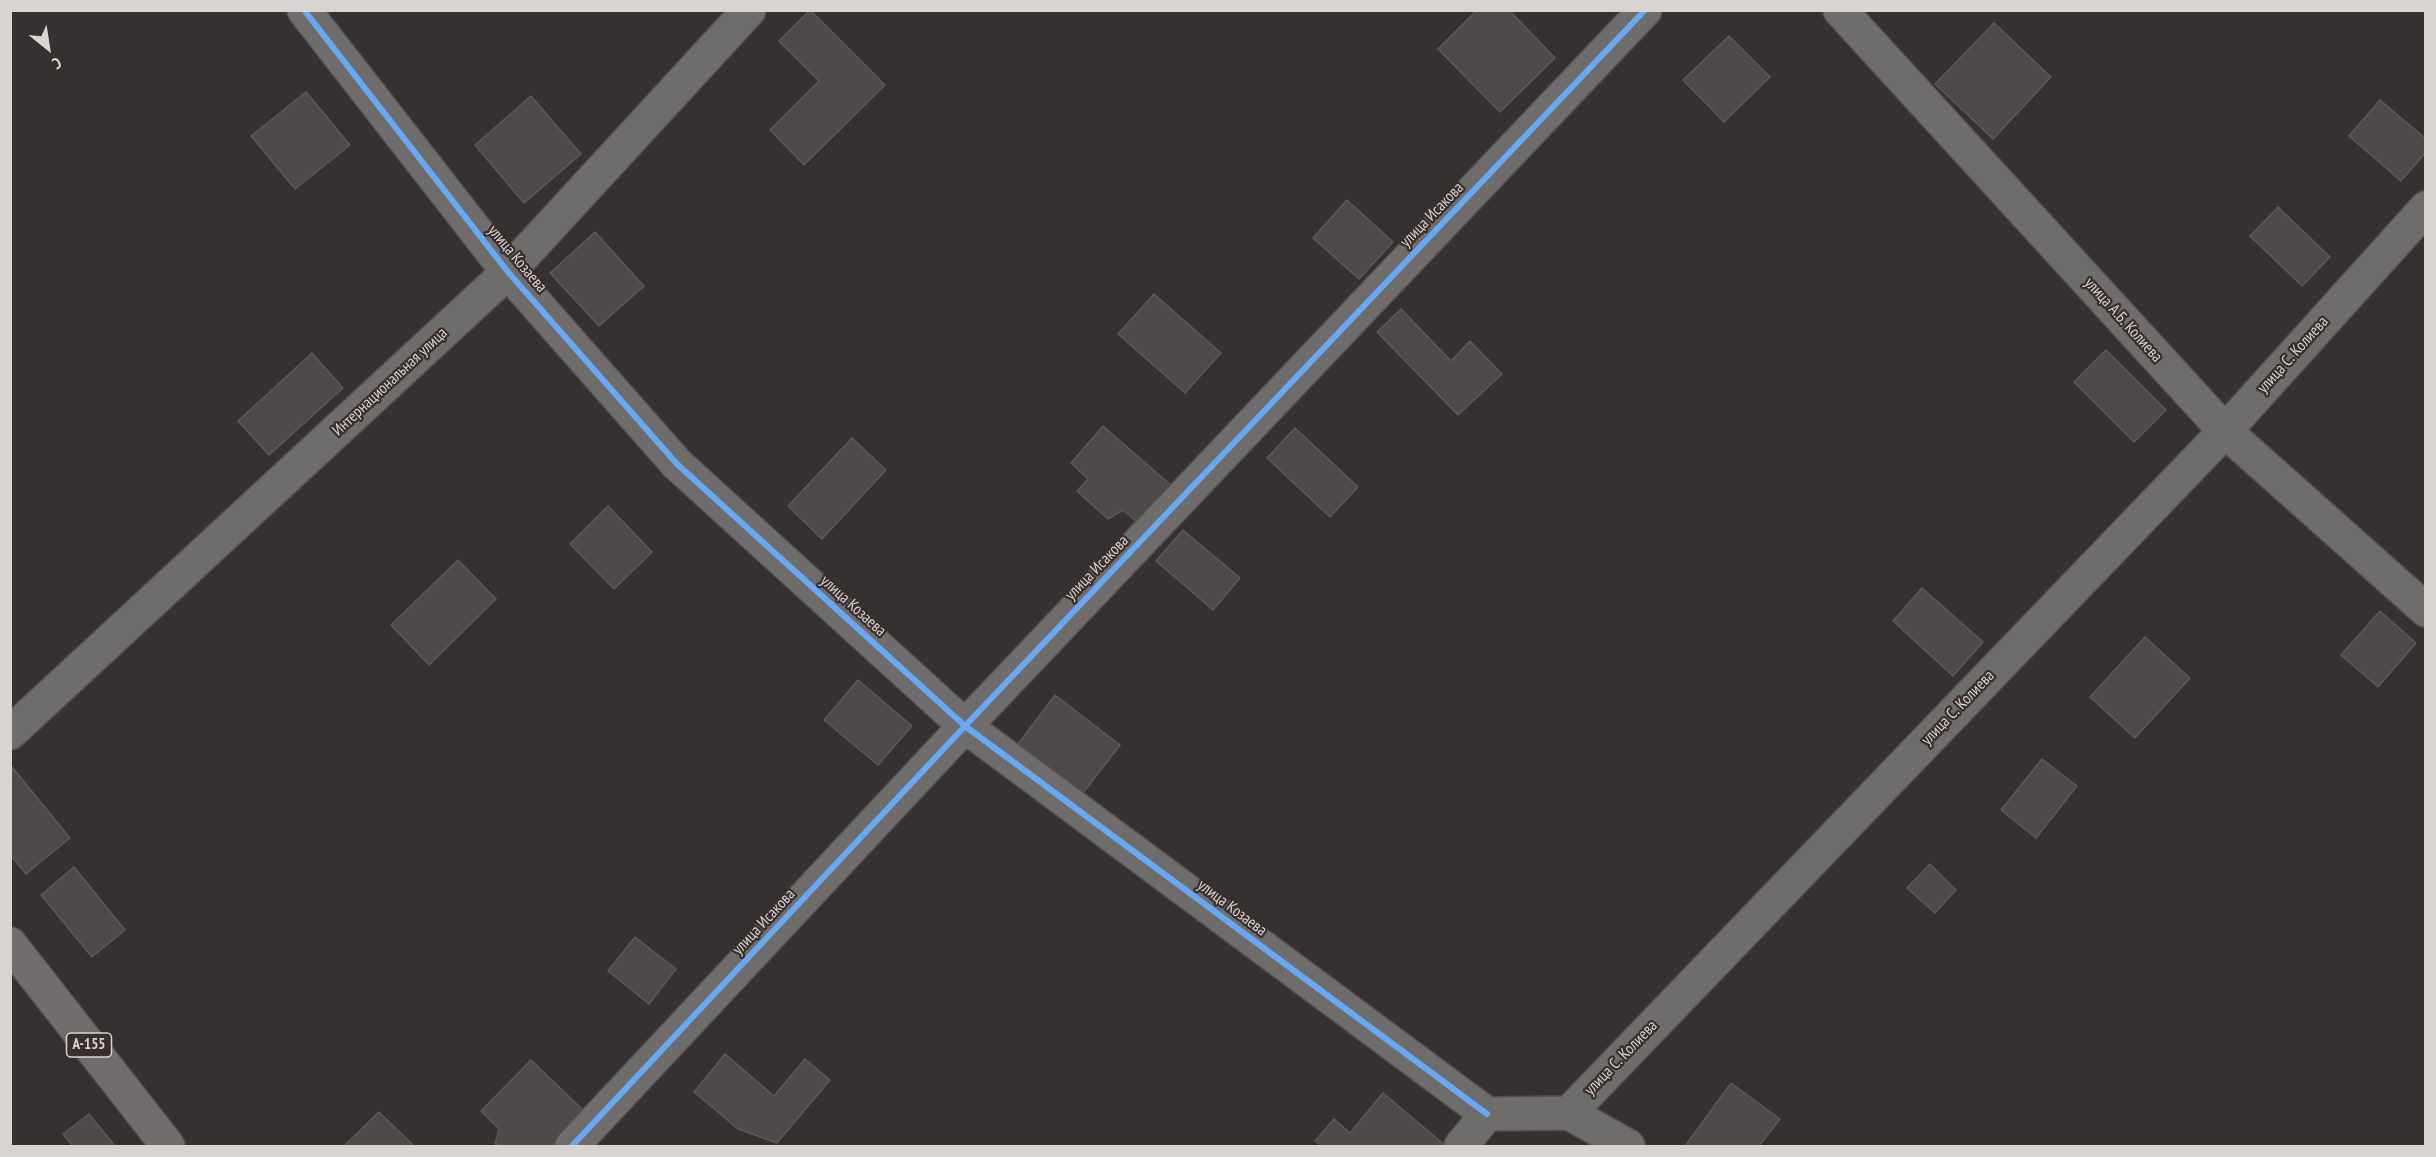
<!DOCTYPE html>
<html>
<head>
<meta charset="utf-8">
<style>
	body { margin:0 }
	#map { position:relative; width:2436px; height:1157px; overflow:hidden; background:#363131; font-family:"PT Sans Narrow",sans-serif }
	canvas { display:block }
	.frame { position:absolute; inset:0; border:12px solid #d9d3d2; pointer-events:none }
	.north { position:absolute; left:18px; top:18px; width:60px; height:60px; -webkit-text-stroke:4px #392f2e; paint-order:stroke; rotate:150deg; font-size:16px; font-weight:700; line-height:24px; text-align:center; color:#d9d3d2 }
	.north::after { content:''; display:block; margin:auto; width:21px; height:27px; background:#d9d3d2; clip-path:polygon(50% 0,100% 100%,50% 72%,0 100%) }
</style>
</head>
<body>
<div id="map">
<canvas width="2436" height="1157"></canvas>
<div class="frame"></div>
<div class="north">С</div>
</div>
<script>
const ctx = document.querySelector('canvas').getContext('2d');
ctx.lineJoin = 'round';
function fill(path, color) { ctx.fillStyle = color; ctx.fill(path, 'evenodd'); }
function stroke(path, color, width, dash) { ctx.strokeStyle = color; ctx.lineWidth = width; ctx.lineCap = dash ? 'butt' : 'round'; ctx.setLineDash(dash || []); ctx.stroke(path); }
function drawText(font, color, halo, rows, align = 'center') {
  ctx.font = font + ' "PT Sans Narrow",sans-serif'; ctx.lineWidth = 4.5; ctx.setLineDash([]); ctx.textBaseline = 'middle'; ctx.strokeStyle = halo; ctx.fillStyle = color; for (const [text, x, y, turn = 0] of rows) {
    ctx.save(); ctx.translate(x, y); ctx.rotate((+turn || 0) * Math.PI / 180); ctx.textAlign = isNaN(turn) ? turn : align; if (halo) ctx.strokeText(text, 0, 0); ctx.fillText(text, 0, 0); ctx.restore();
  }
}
const building = new Path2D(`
	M810 10 885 85 804 165 770 130 819 81 779 41Z
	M1477 10H1509L1555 58 1500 112 1438 49Z
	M1994 23 2051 77 1993 139 1935 84Z
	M1729 36 1770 77 1724 122 1683 80Z
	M306 92 350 145 295 189 251 136Z
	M531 96 581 154 524 203 475 145Z
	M2380 100 2426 139V152L2401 181 2349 136Z
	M1347 200 1393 242 1359 279 1313 238Z
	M2278 207 2330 257 2302 286 2250 236Z
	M595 232 644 286 599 326 550 273Z
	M1154 294 1221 353 1185 393 1118 334Z
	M1401 309 1451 361 1470 341 1502 374 1458 415 1377 332Z
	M2106 350 2166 410 2134 442 2074 382Z
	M312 353 343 388 269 455 238 421Z
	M1103 426 1173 487 1140 525 1123 510 1108 519 1077 491 1088 479 1071 463Z
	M1295 428 1358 487 1330 517 1267 458Z
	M852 438 886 470 822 539 788 506Z
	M608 506 652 552 614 589 570 544Z
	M1183 530 1240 578 1213 610 1156 561Z
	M458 560 496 599 429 665 391 625Z
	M1922 588 1983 642 1953 676 1893 621Z
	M2380 611 2416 643 2378 687 2341 655Z
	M2145 637 2190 678 2135 738 2090 697Z
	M858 680 912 726 878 765 824 720Z
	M1055 695 1120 745 1083 793 1018 744Z
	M2042 759 2077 786 2036 838 2001 810Z
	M12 767 70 838 26 874 10 855Z
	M1930 864 1956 890 1935 913 1907 888Z
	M74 867 125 930 92 957 41 895Z
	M635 937 676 969 649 1004 608 971Z
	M725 1054 774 1096 805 1059 830 1080 777 1143 738 1129 694 1092Z
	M531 1060 585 1112 552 1146H504L495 1144 499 1129 481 1111Z
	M1731 1083 1780 1119 1759 1146H1685Z
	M1383 1093 1446 1146H1322L1315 1141 1334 1119 1350 1133Z
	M379 1112 414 1146H344Z
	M89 1114 115 1146H73L63 1134Z`);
fill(building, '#4f4a4a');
stroke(building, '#5d5857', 1.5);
const minor = new Path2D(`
	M304 10 508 272 677 464 965 726 1487 1114
	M1840 10 2225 431 2426 610
	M10 733 508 272 749 10
	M1569 1113 1628 1146
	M572 1146 965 726 1645 10
	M1461 1146 1487 1114 1569 1113 2225 431 2426 208`);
const primary = new Path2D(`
	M10 944 168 1146`);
stroke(minor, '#534f4f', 36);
stroke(primary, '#534f4f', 36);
stroke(minor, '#6f6c6c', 33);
stroke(primary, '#716d6d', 33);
stroke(new Path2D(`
	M304 10 508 272 677 464 965 726 1487 1114
	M572 1146 965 726 1645 10`), '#66a8f1', 6);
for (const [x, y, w] of [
	[89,1045,45]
]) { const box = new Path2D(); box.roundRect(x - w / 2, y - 12, w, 24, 4.5); ctx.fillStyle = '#392f2e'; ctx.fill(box); stroke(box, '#d9d3d2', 1.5); }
drawText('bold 15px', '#d9d3d2', null, [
	["А-155",89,1045]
]);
drawText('16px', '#d9d3d2', '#392f2e', [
	["улица Исакова",1432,215,-46],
	["улица Козаева",517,259,50],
	["улица А.Б. Колиева",2123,320,48],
	["улица С. Колиева",2293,355,-48],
	["Интернациональная улица",390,382,-43],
	["улица Исакова",1097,568,-46],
	["улица Козаева",853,606,42],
	["улица С. Колиева",1958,708,-46],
	["улица Козаева",1232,908,37],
	["улица Исакова",764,922,-47],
	["улица С. Колиева",1621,1058,-46]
]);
</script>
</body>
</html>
